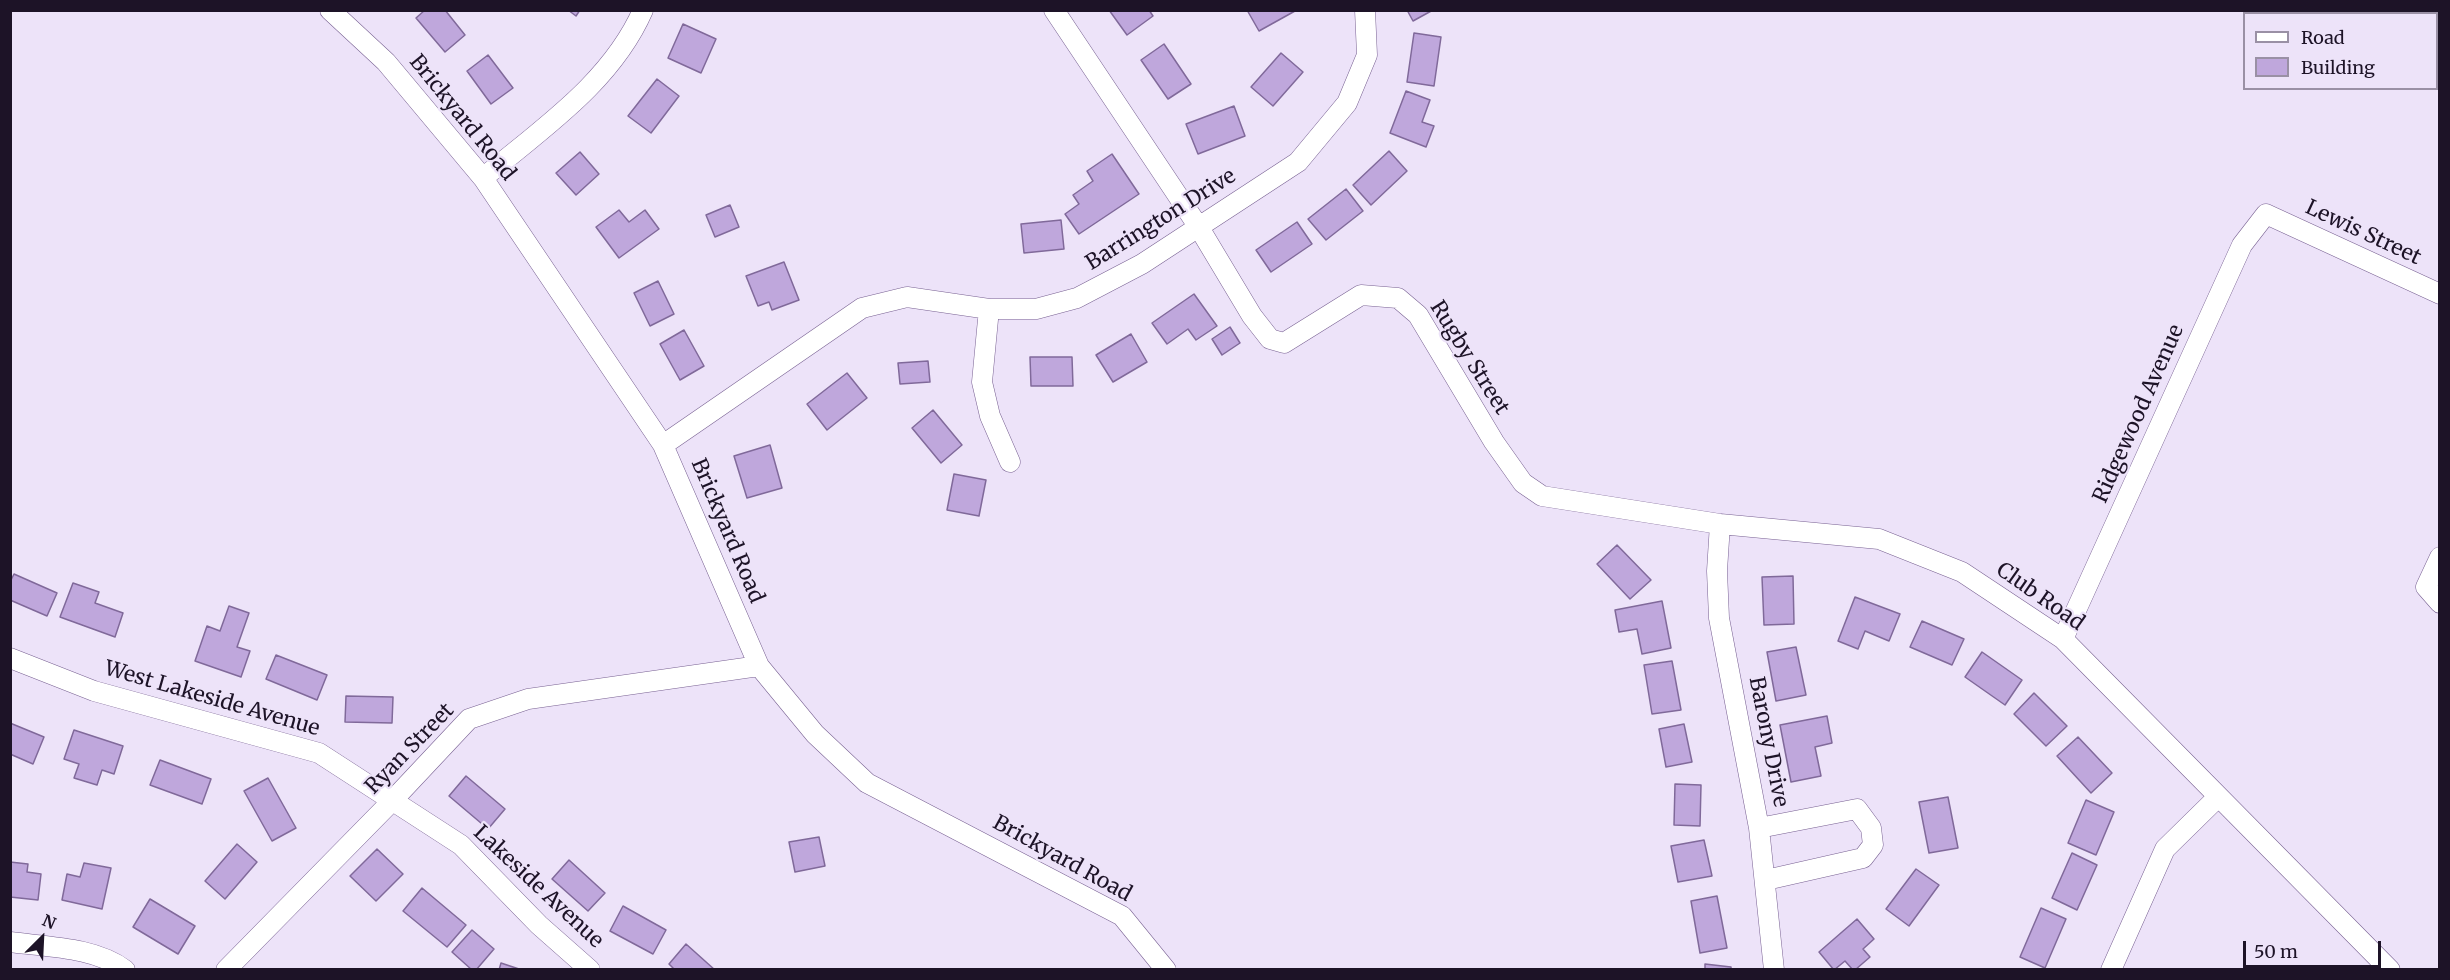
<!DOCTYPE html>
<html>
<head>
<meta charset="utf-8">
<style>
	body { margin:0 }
	#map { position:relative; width:2450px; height:980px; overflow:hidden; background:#ede3f9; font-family:Merriweather,serif }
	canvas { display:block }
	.frame { position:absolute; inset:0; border:12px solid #1d1327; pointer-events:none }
	.legend { position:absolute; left:2243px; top:12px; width:195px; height:78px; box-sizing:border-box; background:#ede3f9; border:2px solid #9a90a5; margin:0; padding:8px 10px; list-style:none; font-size:18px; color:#1d1327 }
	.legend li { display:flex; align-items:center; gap:12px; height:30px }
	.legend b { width:30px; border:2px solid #9a90a5 }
	.north { position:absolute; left:12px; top:908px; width:60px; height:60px; -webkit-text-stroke:4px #ede3f9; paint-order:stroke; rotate:24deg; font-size:16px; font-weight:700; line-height:24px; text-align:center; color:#1d1327 }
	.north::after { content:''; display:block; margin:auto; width:21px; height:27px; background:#1d1327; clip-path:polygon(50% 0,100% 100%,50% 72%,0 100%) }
	.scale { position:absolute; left:2243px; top:941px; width:138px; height:27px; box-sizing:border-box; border:3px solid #1d1327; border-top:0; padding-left:8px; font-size:18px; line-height:21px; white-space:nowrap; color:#1d1327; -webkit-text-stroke:4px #ede3f9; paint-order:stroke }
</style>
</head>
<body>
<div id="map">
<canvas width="2450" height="980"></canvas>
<div class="frame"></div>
<ul class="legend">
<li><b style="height:8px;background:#fff"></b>Road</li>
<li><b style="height:16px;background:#bfa7dc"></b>Building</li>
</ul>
<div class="north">N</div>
<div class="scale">50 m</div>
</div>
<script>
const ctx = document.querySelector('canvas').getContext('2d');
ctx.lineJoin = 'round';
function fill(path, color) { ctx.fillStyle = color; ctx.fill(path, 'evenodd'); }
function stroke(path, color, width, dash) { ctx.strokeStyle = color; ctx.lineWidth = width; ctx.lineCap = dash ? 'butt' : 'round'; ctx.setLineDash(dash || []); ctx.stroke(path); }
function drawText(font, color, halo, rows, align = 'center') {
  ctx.font = font + ' Merriweather,serif'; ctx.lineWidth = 4.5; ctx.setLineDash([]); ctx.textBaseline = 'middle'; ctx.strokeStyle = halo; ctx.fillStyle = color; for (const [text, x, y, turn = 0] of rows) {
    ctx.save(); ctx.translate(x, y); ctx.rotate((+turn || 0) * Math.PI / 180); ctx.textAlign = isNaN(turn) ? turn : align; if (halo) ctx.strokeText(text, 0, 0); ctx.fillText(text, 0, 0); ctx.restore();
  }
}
const building = new Path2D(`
	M425 10H445L465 35 445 52 416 18Z
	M568 10H580L576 16Z
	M1109 10H1149L1153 16 1127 35Z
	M1247 10H1295V11L1259 31Z
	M1407 10H1433L1413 21Z
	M683 24 716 39 701 73 668 58Z
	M1414 33 1441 37 1434 86 1407 82Z
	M1164 44 1191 84 1168 99 1141 60Z
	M1281 53 1303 72 1273 106 1251 87Z
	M488 55 513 88 491 104 467 71Z
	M657 79 679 96 651 133 628 116Z
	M1406 91 1430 100 1422 122 1434 126 1426 147 1390 133Z
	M1234 106 1245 136 1198 154 1186 124Z
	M1389 151 1407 171 1371 205 1353 185Z
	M580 152 599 174 576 195 556 173Z
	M1112 154 1139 194 1079 234 1065 214 1079 204 1073 195 1093 181 1087 171Z
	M1346 189 1363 211 1326 240 1308 219Z
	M730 205 739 227 715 237 706 215Z
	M619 210 629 222 645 210 659 229 619 258 596 227Z
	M1061 220 1064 249 1024 253 1021 224Z
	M1297 222 1312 244 1271 272 1256 250Z
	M784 262 799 300 772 310 769 302 758 306 746 276Z
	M658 281 674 314 650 326 634 293Z
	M1194 294 1217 326 1196 340 1188 329 1167 344 1152 323Z
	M1230 327 1240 343 1222 355 1212 339Z
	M684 330 704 366 680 380 660 344Z
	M1131 334 1147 362 1113 382 1096 355Z
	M1030 357H1072L1073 386H1031Z
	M928 361 930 382 900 384 898 363Z
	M847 373 867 398 827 430 807 404Z
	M933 410 962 445 941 463 912 428Z
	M770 445 782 488 747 498 734 456Z
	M954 474 986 480 979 516 947 510Z
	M1617 545 1651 580 1630 599 1597 564Z
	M14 574 57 593 47 616 10 600V582Z
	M1793 576 1794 624 1764 625 1762 577Z
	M73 583 99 592 95 603 123 613 115 637 60 617Z
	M1855 597 1900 614 1889 641 1865 631 1858 649 1838 641Z
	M1662 601 1671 648 1642 654 1637 629 1619 632 1615 610Z
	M229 606 249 613 237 647 250 651 241 677 195 661 207 626 220 631Z
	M1922 621 1964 639 1952 665 1910 647Z
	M1796 647 1806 695 1776 701 1767 652Z
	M1982 652 2022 680 2005 705 1965 677Z
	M276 655 327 675 317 700 266 679Z
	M1672 661 1681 710 1652 714 1644 665Z
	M2034 693 2067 726 2046 746 2014 714Z
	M346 696 393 697 392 723 345 722Z
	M1827 716 1832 743 1815 747 1821 776 1791 782 1780 725Z
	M10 723 44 737 33 764 10 754Z
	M1684 724 1692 762 1666 767 1659 729Z
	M74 730 123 746 114 774 102 770 97 785 74 778 79 764 64 759Z
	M2078 737 2112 773 2091 793 2057 756Z
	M160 760 211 779 202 804 150 785Z
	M466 776 505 809 488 829 449 796Z
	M268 778 296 828 272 841 244 791Z
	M1675 784 1701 785 1700 826 1674 825Z
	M1948 797 1958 848 1929 853 1919 802Z
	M2086 800 2114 812 2096 855 2068 843Z
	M819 837 825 866 795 872 789 842Z
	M1704 840 1712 876 1678 882 1671 846Z
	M237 844 257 862 225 899 205 881Z
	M377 849 403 874 376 901 350 876Z
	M2072 853 2097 865 2077 910 2052 898Z
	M569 860 605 893 588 911 552 879Z
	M10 862 28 864 27 872 41 874 38 900 10 897Z
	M84 863 111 868 102 909 62 900 67 874 80 877Z
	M1916 869 1939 885 1909 926 1886 909Z
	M422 888 466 925 447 947 403 911Z
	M1717 896 1727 948 1700 953 1691 901Z
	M150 899 195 926 178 954 133 927Z
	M623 906 666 930 653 954 610 931Z
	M2041 908 2066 919 2045 968 2020 957Z
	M1857 919 1874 939 1863 949 1870 957 1855 970H1853L1845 961 1834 970 1819 952Z
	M472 930 494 949 476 970H472L452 952Z
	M686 944 715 970H675L669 964Z
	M501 963 522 970H499Z
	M1705 964 1731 967V970H1705Z`);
fill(building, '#bfa7dc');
stroke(building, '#80699a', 1.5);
const minor = new Path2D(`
	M330 10 386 62 483 178 663 445 759 666 815 734 867 783 1122 916 1166 970
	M1054 10 1198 226 1252 316 1270 339 1284 343 1361 295 1398 298 1418 315 1494 442 1523 483 1542 496 1720 524 1879 539 1962 572 2063 639 2390 970
	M483 178C541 129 611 83 643 10
	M989 309 982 382 990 416 1010 462
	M663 445 862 308 907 297 989 309H1036L1077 298 1142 264 1298 162 1347 103 1367 55 1365 10
	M1720 524 1717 571 1719 618 1759 828 1774 970
	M2440 557 2426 587 2440 603
	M2063 639 2242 245 2266 214 2440 294
	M10 658 94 691 319 753 461 845 539 925 590 970
	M1759 828 1857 809 1871 828 1873 845 1863 858 1766 880
	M10 942C47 947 95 947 125 970
	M226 970 392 801 469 719 528 699 759 666
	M2111 970 2165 849 2218 797`);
stroke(minor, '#786192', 21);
stroke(minor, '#fff', 20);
drawText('21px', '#1d1327', '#ede3f9', [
	["Brickyard Road",462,118,51],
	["Barrington Drive",1161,220,-32],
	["Lewis Street",2363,233,25],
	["Rugby Street",1469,358,58],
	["Ridgewood Avenue",2139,414,-66],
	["Brickyard Road",727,531,67],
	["Club Road",2040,597,35],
	["West Lakeside Avenue",212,699,16],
	["Barony Drive",1768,742,79],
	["Ryan Street",410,749,-46],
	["Brickyard Road",1062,859,29],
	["Lakeside Avenue",538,887,43]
]);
</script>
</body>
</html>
